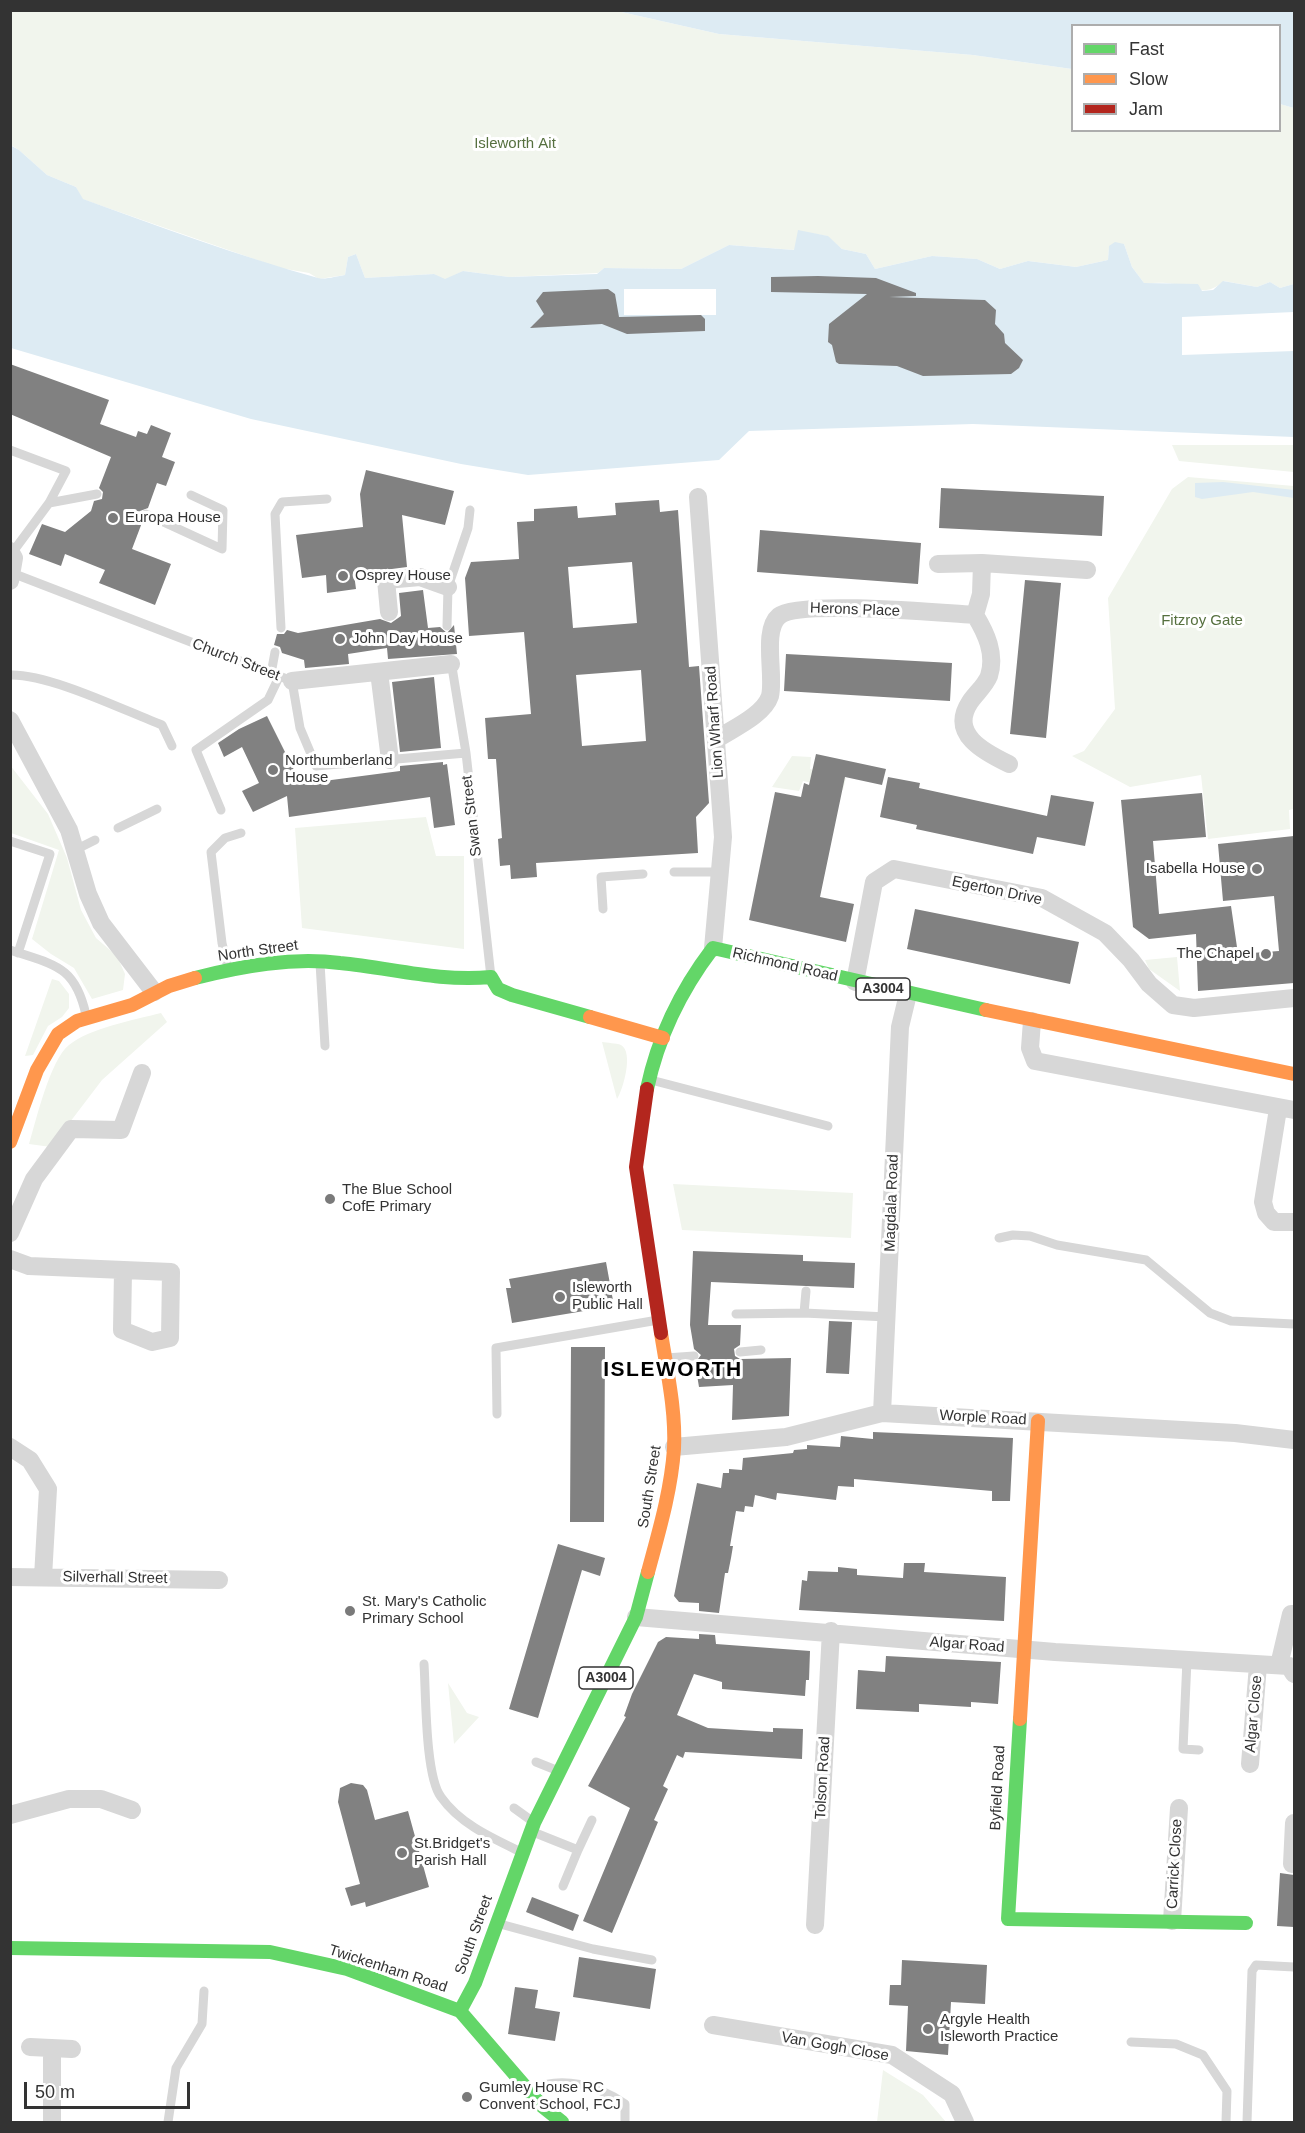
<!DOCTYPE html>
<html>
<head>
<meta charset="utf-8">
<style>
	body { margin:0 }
	#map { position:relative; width:1305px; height:2133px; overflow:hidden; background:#fff; font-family:Helvetica,sans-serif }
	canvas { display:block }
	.frame { position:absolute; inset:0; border:12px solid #333; pointer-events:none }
	.legend { position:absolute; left:1071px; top:24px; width:210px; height:108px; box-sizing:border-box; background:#fff; border:2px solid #adadad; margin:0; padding:8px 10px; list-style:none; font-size:18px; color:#333 }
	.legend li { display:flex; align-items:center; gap:12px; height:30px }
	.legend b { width:30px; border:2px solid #adadad }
	.scale { position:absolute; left:24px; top:2082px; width:166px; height:27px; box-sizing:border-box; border:3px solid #333; border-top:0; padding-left:8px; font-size:18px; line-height:21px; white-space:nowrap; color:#333; -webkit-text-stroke:4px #fff; paint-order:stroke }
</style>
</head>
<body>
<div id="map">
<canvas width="1305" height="2133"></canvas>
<div class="frame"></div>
<ul class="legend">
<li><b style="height:8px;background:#63d668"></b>Fast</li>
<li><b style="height:8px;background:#ff974d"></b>Slow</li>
<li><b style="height:8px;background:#b3261e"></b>Jam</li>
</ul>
<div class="scale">50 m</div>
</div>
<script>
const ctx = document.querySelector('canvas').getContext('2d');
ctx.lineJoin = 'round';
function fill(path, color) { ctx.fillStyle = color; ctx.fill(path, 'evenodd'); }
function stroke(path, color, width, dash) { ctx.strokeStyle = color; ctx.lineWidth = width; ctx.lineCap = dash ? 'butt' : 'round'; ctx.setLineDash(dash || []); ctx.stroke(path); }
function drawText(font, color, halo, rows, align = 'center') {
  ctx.font = font + ' Helvetica,sans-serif'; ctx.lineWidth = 6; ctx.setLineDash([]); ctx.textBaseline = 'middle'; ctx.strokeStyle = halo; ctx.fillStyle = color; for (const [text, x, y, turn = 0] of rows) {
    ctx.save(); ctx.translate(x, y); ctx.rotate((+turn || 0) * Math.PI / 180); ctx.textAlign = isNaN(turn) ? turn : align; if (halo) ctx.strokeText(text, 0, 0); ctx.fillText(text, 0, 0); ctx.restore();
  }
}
fill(new Path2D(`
	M10 11H617L719 34 973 55 1072 69V130H1280V104L1294 108V284L1280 288 1270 282 1257 287 1224 281C1204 298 1195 287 1174 284 1164 282 1154 283 1144 283L1132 267 1124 244 1109 247 1108 260 1076 267 1028 261 1000 269 977 259 932 256 875 269 866 254 842 249 827 236 799 231 795 250 729 245 681 269 604 268 598 273 509 277 463 271 445 280 434 274 365 278 356 254 348 257 345 275 319 279 309 273 280 268 82 199 76 187 47 175 19 150 11 145Z
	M1172 445H1294V472L1179 461Z
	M1188 477 1294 486V809L1289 810 1290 829 1208 839 1201 775 1130 787 1072 756 1084 751 1115 709 1108 598 1172 489Z
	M792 756 811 757 810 769 846 778 843 790 803 781 799 791 772 787Z
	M10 765 48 814 67 858 81 910 96 938 117 956 125 974 123 990 92 999 74 968 51 954 32 939 59 850 11 833Z
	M426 817 436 856H464V949L302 928 295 828Z
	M1177 957 1180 991 1149 969 1145 960Z
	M52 979 59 981 69 994V1008L62 1017 48 1026 33 1055 25 1056Z
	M161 1013 167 1022 102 1080 51 1147 29 1144C36 1121 50 1060 69 1045 90 1028 134 1020 161 1013Z
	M602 1042C607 1043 616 1043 621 1045 634 1052 623 1090 617 1099Z
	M673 1184 853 1193 851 1238 682 1230Z
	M448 1683 467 1713 479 1717 454 1744Z
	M883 2070 923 2095 946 2122H877Z`), '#f1f5ed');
fill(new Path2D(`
	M617 11H1294V108L1280 104V26H1072V69L973 55 719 34Z
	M10 145 19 150 47 175 76 187 83 199C160 227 239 256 318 278 325 280 337 276 345 275L348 257 356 254 365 278 434 274 445 279 463 271 509 277 597 274 604 268 681 269 729 245 794 250 798 230 828 236 842 249 866 254 875 269 932 256 977 259 1000 269 1028 261 1076 267 1108 260 1109 246 1115 242 1124 244 1132 267 1144 283 1198 284 1202 291 1213 290 1223 281 1257 287 1270 282 1280 288 1294 284V437L973 424 749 431 719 460 528 475 461 464 251 419 11 348Z
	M1223 482 1294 490V498L1253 492 1202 499 1195 497V483Z`), '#ddebf3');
fill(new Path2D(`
	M624 289H716V315H624Z
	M1294 312V351L1182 355V317Z`), '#fff');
fill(new Path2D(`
	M818 276 876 278 916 293V296L889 297 985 300 996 310 995 324 1004 334 1005 343 1023 360 1019 368 1011 374 923 376 897 366 839 364 836 362 832 345 828 342 829 324 867 294 771 292V277Z
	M608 289 615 294 619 317 701 315 705 319V331L627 334 602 324 530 328 544 314 536 301 543 292Z
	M10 364 109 400 100 424 136 437 138 431 147 434 151 425 171 433 162 457 175 462 166 486 157 483 148 508 140 511 139 515 143 520 132 549 171 564 155 605 99 583 105 570 65 554 61 566 29 554 42 524 65 532 91 511 94 501 102 499 103 492 99 488 111 457 10 414Z
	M366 470 454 491 445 525 402 515 407 567 354 574 356 589 327 593 326 575 302 578 296 535 363 527 360 494Z
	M941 488 1104 496 1102 536 939 528Z
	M659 500 660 512 678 510 689 667 699 666 709 803 696 817 698 853 536 863 537 877 511 879 510 865 500 866 498 839 502 838 496 759H488L485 718 531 714 524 632 469 636 465 578 471 562 519 559 517 522 534 521V509L577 506 578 518 616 515 615 503ZM632 562 637 623 573 628 568 567ZM641 670 646 741 582 746 576 675Z
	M760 530 921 543 918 584 757 572Z
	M1025 580 1061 583 1046 738 1010 734Z
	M423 590 428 628 440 627 447 633 454 625 457 654 388 659 387 648 348 654 349 664 305 668 304 660 282 653 280 647 274 645 277 634H284L287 630 298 633 380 619 391 623 401 616 399 593Z
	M786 654 952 663 950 701 784 691Z
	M434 677 441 748 400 752 392 682Z
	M267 716 301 784 400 771V766L443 762V765L447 764 455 825 434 828 430 797 289 817 287 796 253 812 242 791 259 783 242 747 224 757 218 743 239 729Z
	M816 754 886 769 882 785 845 777 820 897 854 904 846 942 749 920 775 792 801 797 804 783 809 785Z
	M888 777 920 783 919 788 1047 816 1051 795 1094 802 1085 846 1037 837 1033 854 916 829 917 825 880 817Z
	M1202 793 1206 837 1153 841 1159 914 1231 906 1238 954 1279 951 1274 896 1223 901 1218 844 1294 836V983L1198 991 1196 934 1149 939 1133 927 1121 800Z
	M915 909 1079 942 1070 984 907 949Z
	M693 1251 803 1255V1261L855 1263 854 1288 711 1282 708 1325H741L740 1345 734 1349 735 1356 740 1359 791 1358 789 1416 732 1420 733 1385 699 1387 695 1363 701 1355 694 1349 690 1325Z
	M606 1262 614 1306 512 1323 506 1288H511L509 1279Z
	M829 1321 852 1322 849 1374 826 1373Z
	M571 1347H605L604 1522H570Z
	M873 1432 1013 1438 1010 1501H992V1491L854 1479V1487L838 1486 836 1500 777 1493 776 1500 755 1495 753 1507 745 1506 744 1512 736 1511 730 1546H733L731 1558 728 1573H725L719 1613 699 1611V1603L679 1602 674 1596 697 1483 721 1488 723 1473H729V1469L742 1470 743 1458 793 1453 794 1450 807 1449V1445L840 1447 841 1436 873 1439Z
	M558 1544 605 1558 600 1576 582 1570 538 1718 509 1709Z
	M904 1563H925L924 1572 1006 1577 1004 1621 799 1610 802 1580 807 1581 808 1571 838 1572V1567L857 1569V1575L903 1578Z
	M699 1634 715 1635 716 1644 810 1651 809 1680H806L805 1696 722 1689V1682L694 1674 677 1715 708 1728 773 1732V1728L803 1729 802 1759 685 1752 683 1758 677 1755 663 1786 668 1789 654 1820 658 1822 612 1933 583 1921 630 1808 588 1786 626 1717 624 1716 632 1694 658 1642 666 1637 699 1639Z
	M886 1656 1001 1662 998 1704 971 1702V1707L919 1704V1712L856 1709 858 1670 885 1672Z
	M351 1783 363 1785 367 1790 375 1820 408 1811 429 1887 366 1907 365 1902 351 1906 345 1888 360 1884 338 1802 340 1788Z
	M1280 1873 1294 1875V1927L1277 1926Z
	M532 1897 579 1915 573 1931 526 1912Z
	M579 1957 656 1969 650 2009 573 1997Z
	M902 1960 987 1965 985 2004 951 2002 948 2055 906 2051 908 2006 889 2005 890 1985H901Z
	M515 1987 538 1990 535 2008 560 2012 555 2041 508 2034Z`), '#818181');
stroke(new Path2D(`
	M10 450 66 471 49 503 12 553
	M49 503 97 494
	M146 514 222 549 223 510 191 495
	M12 573 292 681 300 728 316 766 466 753
	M447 626 448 587 468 528 470 510
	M281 628 275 514 282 502 327 499
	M451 661 466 753 491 977
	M271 674 275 652
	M10 675C50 674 123 710 162 725L172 746
	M221 810 196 750 268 700 279 677
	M118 828 157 809
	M10 841 50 854 18 953
	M77 849 95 840
	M674 872H720
	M603 909 601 877 643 874
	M10 950C54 965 75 965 86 1015
	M320 963 325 1046
	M228 968 222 943 211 852 225 838 241 833
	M651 1080 828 1126
	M999 1238 1013 1235 1030 1236 1057 1245 1146 1260 1210 1313 1231 1321 1294 1324
	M804 1313 806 1291
	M736 1314 804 1313 887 1317
	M740 1352 761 1350
	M666 1358 694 1356
	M497 1414 496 1348 658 1320
	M1187 1660 1183 1749 1199 1750
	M424 1664C426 1693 425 1776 441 1797 460 1824 492 1838 521 1852
	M536 1762 556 1770
	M514 1808 532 1821
	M533 1832 578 1850 563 1886
	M578 1850 592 1820
	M500 1924 593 1949 652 1960
	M1131 2042 1176 2044 1203 2055 1227 2091 1226 2122
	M531 2089C562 2076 598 2085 625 2104V2122
	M168 2122 176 2068 202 2024 204 1991
	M1247 2122 1252 1971 1256 1965 1294 1967`), '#d7d7d7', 9);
stroke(new Path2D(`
	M698 497 723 837 713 948
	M10 551 14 558 10 581
	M982 563 981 594 975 615C986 633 996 654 989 676 985 686 976 693 970 702 949 734 984 752 1009 764
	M938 564 982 563 1087 570
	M389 612 386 580 420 577 448 587
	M379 672 390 760
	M292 681 451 664
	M10 720 69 830 88 894 101 923 154 992
	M717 739C732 729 764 715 770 696 775 676 762 630 779 616 798 600 943 613 975 615
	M855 982 874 882 894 869 1042 898 1105 933 1131 960 1149 984 1173 1005 1194 1008 1294 998
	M1032 1021 1030 1048 1035 1061 1294 1110
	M1278 1109 1263 1202 1266 1213 1274 1222H1294
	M10 1233 34 1179 71 1129 121 1130 142 1073
	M10 1259 29 1266 171 1272 170 1338 152 1342 122 1330 123 1271
	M882 1413 900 1027 908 994
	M10 1447 30 1460 48 1489 43 1577
	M674 1447 786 1437 882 1413 1235 1433 1294 1440
	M10 1577 219 1580
	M636 1617 1055 1652 1289 1666 1294 1674
	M1279 1665 1291 1614H1294
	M1250 1764 1258 1665
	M10 1815 69 1799H101L132 1810
	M1292 1864 1294 1823
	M1172 1921 1179 1808
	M815 1925 831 1631
	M713 2025 892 2055 952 2094 965 2122
	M30 2047 72 2049
	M52 2122V2048`), '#d7d7d7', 18);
stroke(new Path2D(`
	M195 978C242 966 292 957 340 963 392 968 439 982 491 977L498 989 512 995 590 1017
	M647 1089C658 1037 681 990 713 948L986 1010
	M1020 1719 1008 1919 1246 1923
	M10 1948 270 1952 347 1969 460 2011 542 2106 562 2122
	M460 2011 475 1983 534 1823 636 1617 648 1572`), '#63d668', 14);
stroke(new Path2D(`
	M986 1010 1294 1074
	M590 1017 663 1038
	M10 1142 37 1070 58 1034 77 1021 132 1005 169 986 195 978
	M648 1572C659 1531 671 1491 674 1449 676 1411 667 1371 661 1333
	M1020 1719 1038 1421`), '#ff974d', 14);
stroke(new Path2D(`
	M647 1089 636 1167 661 1333`), '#b3261e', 14);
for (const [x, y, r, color] of [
	[113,518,6,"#7a7a7a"],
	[343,576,6,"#7a7a7a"],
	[340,639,6,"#7a7a7a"],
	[273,770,6,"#7a7a7a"],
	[1257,869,6,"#7a7a7a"],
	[1266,954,6,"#7a7a7a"],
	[330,1199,6,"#7a7a7a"],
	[560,1297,6,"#7a7a7a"],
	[350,1611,6,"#7a7a7a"],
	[402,1853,6,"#7a7a7a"],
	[928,2029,6,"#7a7a7a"],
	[467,2097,6,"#7a7a7a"]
]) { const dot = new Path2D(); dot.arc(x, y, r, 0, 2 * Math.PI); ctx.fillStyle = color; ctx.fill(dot); stroke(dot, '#fff', 2); }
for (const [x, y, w] of [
	[883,989,54],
	[606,1678,54]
]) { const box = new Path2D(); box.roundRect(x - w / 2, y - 11, w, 22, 4.5); ctx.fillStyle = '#fff'; ctx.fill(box); stroke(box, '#333', 1.5); }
drawText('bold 14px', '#333', null, [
	["A3004",883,989],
	["A3004",606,1678]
]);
drawText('15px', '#56703f', '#fff', [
	["Isleworth Ait",515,144],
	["Fitzroy Gate",1202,621]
]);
drawText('15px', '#333', '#fff', [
	["Europa House",125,518],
	["Osprey House",355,576],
	["John Day House",352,639],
	["Northumberland",285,761],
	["House",285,778],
	["Isabella House",1245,869,"right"],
	["The Chapel",1254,954,"right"],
	["The Blue School",342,1190],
	["CofE Primary",342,1207],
	["Isleworth",572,1288],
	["Public Hall",572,1305],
	["St. Mary's Catholic",362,1602],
	["Primary School",362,1619],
	["St.Bridget's",414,1844],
	["Parish Hall",414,1861],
	["Argyle Health",940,2020],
	["Isleworth Practice",940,2037],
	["Gumley House RC",479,2088],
	["Convent School, FCJ",479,2105]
], 'left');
drawText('15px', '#333', '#fff', [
	["Herons Place",855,610,2],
	["Church Street",236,660,21],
	["Lion Wharf Road",715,722,-94],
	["Swan Street",472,816,-97],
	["Egerton Drive",997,891,12],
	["North Street",258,951,-8],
	["Richmond Road",785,965,13],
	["Magdala Road",892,1203,-88],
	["Worple Road",983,1418,3],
	["South Street",650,1487,-81],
	["Silverhall Street",115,1578,1],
	["Algar Road",967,1645,4],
	["Algar Close",1254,1714,-85],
	["Tolson Road",823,1778,-87],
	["Byfield Road",998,1788,-87],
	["Carrick Close",1175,1864,-87],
	["South Street",474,1935,-70],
	["Twickenham Road",388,1969,18],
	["Van Gogh Close",835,2047,10]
]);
ctx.letterSpacing = '1.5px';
drawText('bold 21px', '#000', '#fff', [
	["ISLEWORTH",673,1370]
]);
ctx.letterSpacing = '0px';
</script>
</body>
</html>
